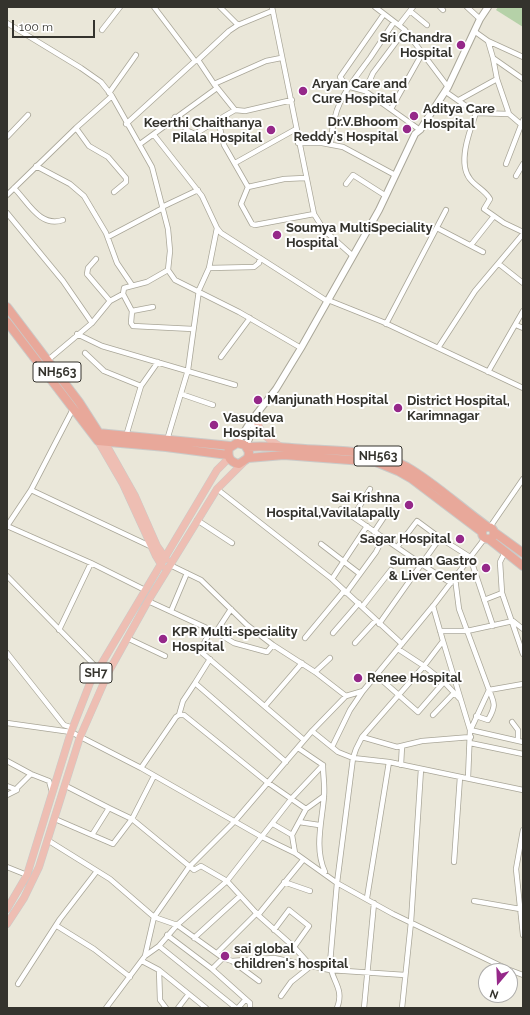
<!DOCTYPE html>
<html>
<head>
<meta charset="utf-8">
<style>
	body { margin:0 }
	#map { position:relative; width:530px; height:1015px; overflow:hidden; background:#eae7d9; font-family:Raleway,sans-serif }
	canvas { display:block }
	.frame { position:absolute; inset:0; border:8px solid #34332d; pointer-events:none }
	.north { position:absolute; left:478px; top:963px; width:40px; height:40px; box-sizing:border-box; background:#fff; border:1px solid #aeadab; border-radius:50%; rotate:199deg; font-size:11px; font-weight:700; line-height:16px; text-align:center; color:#34332d }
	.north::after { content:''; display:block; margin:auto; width:14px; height:18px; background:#952889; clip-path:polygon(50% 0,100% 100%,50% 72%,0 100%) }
	.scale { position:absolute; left:12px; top:20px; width:83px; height:18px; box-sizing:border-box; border:2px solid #34332d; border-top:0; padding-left:5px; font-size:12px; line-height:14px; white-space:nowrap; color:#34332d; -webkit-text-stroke:3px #fff; paint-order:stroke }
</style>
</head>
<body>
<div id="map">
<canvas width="530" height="1015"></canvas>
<div class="frame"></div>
<div class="north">N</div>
<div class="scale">100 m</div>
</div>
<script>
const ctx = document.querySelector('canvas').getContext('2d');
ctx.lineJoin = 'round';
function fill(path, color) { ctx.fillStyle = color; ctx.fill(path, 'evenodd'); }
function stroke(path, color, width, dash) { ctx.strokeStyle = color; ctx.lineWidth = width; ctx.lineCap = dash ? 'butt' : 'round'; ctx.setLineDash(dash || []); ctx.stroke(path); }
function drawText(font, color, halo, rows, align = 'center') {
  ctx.font = font + ' Raleway,sans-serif'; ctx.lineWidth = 4; ctx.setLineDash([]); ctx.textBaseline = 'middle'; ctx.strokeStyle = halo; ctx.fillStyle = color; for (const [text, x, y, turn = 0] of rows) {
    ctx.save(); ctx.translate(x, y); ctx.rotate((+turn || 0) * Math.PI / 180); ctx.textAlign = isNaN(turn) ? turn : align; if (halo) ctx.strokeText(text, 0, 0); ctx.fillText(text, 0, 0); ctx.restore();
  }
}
fill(new Path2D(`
	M498 7H523V27L496 10Z`), '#b5d1a8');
const minor = new Path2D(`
	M154 7 195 61H197
	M220 7 238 25
	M272 7 314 214 324 230 353 256
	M375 7 405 30 448 87
	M440 7 443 10
	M467 7 480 19
	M410 11 427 25
	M384 14 340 77 347 86 365 91 420 130
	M7 23 81 68 101 82 112 96 152 167 168 229 170 251 168 270 175 280 239 312 301 348
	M399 25 413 7
	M102 30 120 7
	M474 31 488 41 493 58 523 79
	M488 41 523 57
	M281 58 266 61 214 84 235 110 218 120 224 145 248 187 284 179 305 178
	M493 58 497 79 509 114
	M214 84 198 60 229 31 238 25 272 11
	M365 91 373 73 405 30
	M446 92 476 113C470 130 457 163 470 179 476 187 485 190 490 199L484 209 504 223 523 232
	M109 93 136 55
	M459 100 497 79
	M391 109 423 52
	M235 110 245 111 292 100
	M476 113 509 114 523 126
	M175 117 188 131 195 134 218 120
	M126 124 195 61
	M76 128 89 146 108 157 126 178V182L114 192
	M154 135 202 196 217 228 221 233 327 301
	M7 137 28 115
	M298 143H322L343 147 395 175
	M331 143C333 103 347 89 370 58 378 46 386 34 394 22
	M140 144 217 88
	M235 163 296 129
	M506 164 523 120
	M36 166 70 184 84 196 106 233 117 263 132 285
	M516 176 523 164
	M346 184 353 175 386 196
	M248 187 241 204 252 224 255 225 314 214
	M14 188C28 202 40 228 63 220
	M7 195 76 128 112 96
	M162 207 198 190
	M7 213 63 281 92 323 48 360
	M437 228 483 252
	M108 237 163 208
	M471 245 494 216
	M96 259 88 268 87 274 110 301
	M499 264 523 283
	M209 268 254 267 259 263 260 258
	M123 294 132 311 131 323 133 326 193 329
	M328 300 383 322 523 388
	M132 311 153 307
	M92 323 110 301 123 294 124 288 147 282 168 270
	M386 324 446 210
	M516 325 523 328
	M77 334 102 346 235 385
	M438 348 475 291 523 234
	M85 353 104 371 141 386
	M221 357 250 318
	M488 372 523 311
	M181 394 213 405
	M126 436 141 386 158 362
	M167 440 188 370 199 290 209 268 217 228
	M217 489 332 579 402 644
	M31 490 152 547
	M341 509C378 533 413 560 451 583
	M353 517 370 489
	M197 520 232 543
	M7 526 91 563 145 590
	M7 526 31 490 73 409
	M490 527 523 479
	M374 532 390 508
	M485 538 433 606 363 691 346 696 312 731 338 752 353 758 389 762 523 790
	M321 544 360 574
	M398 546 417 521 440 538 470 557 493 626
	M505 552 500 562 502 593 523 654
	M170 565 201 580 247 625 273 645 315 672 346 696
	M7 576 98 669
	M455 578 459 609 489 690 470 731
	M332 579 367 526
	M346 593 376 552 383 538
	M484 600 502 593
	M148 601 211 630
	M362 607 391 570
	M231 609 216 632 211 630 200 651 304 740
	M171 611 187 573
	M379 624 440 538
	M59 630 91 563
	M440 631H467L513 621 523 629
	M216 632 234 643 267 652 273 645
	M333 633 359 603
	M127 638 165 656
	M305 638 344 591
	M443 641 470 730 468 778
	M355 643 376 620
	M398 649 424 666 444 682 460 699
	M7 653 64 725 73 728
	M210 659 195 683 286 762
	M315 672 330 658
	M376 675 418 712 444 682
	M265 706 302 663
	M179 715 183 701 195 683
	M433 715 454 693
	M476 716 488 720C496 706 495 704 489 690L523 684
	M512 722 518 730V741
	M7 723 71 732 141 768 262 837 295 853 337 883 393 914 507 969 523 975
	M470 730 523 742
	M362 737 397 747 422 741 471 737
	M470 743 523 754
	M332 747 350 710 363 691
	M298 748 323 765
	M7 761 31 774 49 781 52 792
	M323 765C323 776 325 786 324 796 322 822 314 848 325 872
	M401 765 402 746
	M141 768 176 717 179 715H184L267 782 306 809
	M7 786 17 790
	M7 795 17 790V788L31 774
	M109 808 132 819 194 870 201 866 227 881 258 915 294 947 311 966 291 982 281 996
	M55 819 92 835 109 808 66 786
	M299 822 319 825
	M273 824 292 835
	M523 830 516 869 523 935
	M92 835 113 844 132 819 154 776
	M49 841 110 879 154 917 145 956
	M295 853 292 835 306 809 324 796
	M454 862 460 777
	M7 867 27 875
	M284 882 310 891
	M367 898 389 762
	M474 901 520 909
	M258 915 303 860
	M57 926 94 949 130 977
	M274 930 289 910 309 926 294 947
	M167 935 212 969 223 958
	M194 938 240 896
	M159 946 236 1008
	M217 953 257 913
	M142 961 159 970 160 1000 166 1008
	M232 961 274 958 330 970 405 975
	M212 969 250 1003V1008
	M159 970 206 1008
	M259 981 232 961 223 958 177 925 154 917 189 867 235 821 312 731
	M18 984 60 919 97 871
	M106 1008 145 956 159 946 177 925 227 881 292 798 323 765
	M178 1008 188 995
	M238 1008 245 1000
	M337 1008C345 988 331 981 330 963L337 883 353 758 356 749 362 737 424 666 443 641 433 606
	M364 1008 374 903
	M402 1008 411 922 421 769`);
const tertiary = new Path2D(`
	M237 443 251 421 276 389 301 348 379 210 415 134 420 130 448 87 480 19 488 7
	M246 446 257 420`);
const primary = new Path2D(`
	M257 420C259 434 270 440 281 447
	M98 441 123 484 156 556 162 566
	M104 441 135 496 157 546 166 559
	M7 909 27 875 71 732 90 683 217 470 229 458
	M7 924 24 898 39 867 80 737 109 671 148 601 217 489 243 463`);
const trunk = new Path2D(`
	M7 307 79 402 104 441
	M7 322 98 441 166 447 228 455
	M98 433 231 446
	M247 447C267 445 286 448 305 449 339 451 376 450 407 467 436 484 461 508 488 527
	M248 458 249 452 245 445 237 443 229 448C227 457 230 462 239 464L248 458 284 455 376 462 398 471 412 479 482 532
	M482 533a6 6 0 1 1 12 0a6 6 0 1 1-12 0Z
	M494 532 523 553
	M489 539 523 566`);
stroke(minor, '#a9a698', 6);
stroke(tertiary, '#a9a698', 8);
stroke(primary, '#cacac8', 8);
stroke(trunk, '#cacac8', 10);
stroke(minor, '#fff', 4.5);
stroke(tertiary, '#fff', 6);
stroke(primary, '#eebeb3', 7);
stroke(trunk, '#e8a89a', 8);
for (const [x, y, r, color] of [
	[461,45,5,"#952889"],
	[303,91,5,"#952889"],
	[414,116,5,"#952889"],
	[407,129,5,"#952889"],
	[271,130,5,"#952889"],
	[277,235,5,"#952889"],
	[258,400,5,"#952889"],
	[398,408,5,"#952889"],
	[214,425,5,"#952889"],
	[409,505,5,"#952889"],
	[460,539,5,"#952889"],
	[486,568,5,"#952889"],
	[163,639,5,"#952889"],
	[358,678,5,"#952889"],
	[225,956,5,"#952889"]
]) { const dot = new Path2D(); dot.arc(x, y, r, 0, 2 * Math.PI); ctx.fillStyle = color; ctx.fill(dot); stroke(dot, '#fff', 1.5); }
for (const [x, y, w] of [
	[57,372,48],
	[378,456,48],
	[96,673,32]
]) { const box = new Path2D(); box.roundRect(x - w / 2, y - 10, w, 20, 3); ctx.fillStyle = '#fff'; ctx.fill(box); stroke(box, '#34332d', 1); }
drawText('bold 12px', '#34332d', null, [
	["NH563",57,372],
	["NH563",378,456],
	["SH7",96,673]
]);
drawText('bold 13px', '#34332d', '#fff', [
	["Sri Chandra",452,38,"right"],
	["Hospital",452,53,"right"],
	["Aryan Care and",312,84],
	["Cure Hospital",312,99],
	["Aditya Care",423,109],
	["Hospital",423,124],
	["Dr.V.Bhoom",398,122,"right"],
	["Reddy's Hospital",398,137,"right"],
	["Keerthi Chaithanya",262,123,"right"],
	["Pilala Hospital",262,138,"right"],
	["Soumya MultiSpeciality",286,228],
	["Hospital",286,243],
	["Manjunath Hospital",267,400],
	["District Hospital,",407,401],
	["Karimnagar",407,416],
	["Vasudeva",223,418],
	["Hospital",223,433],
	["Sai Krishna",400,498,"right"],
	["Hospital,Vavilalapally",400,513,"right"],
	["Sagar Hospital",451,539,"right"],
	["Suman Gastro",477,561,"right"],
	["& Liver Center",477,576,"right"],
	["KPR Multi-speciality",172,632],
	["Hospital",172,647],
	["Renee Hospital",367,678],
	["sai global",234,949],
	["children's hospital",234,964]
], 'left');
</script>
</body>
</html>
